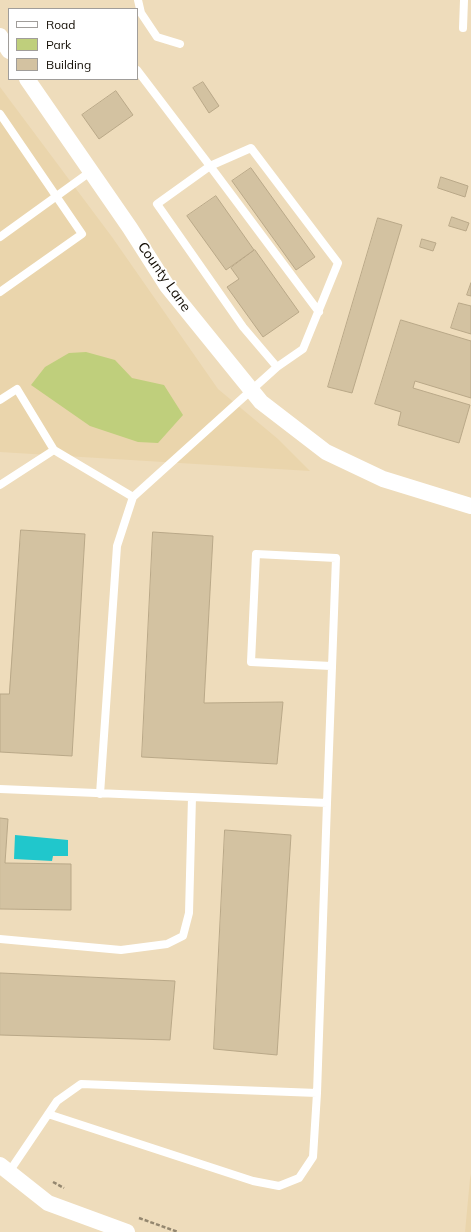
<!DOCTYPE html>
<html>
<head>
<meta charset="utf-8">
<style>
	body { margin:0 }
	#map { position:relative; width:471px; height:1232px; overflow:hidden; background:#eedcbb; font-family:Mulish,sans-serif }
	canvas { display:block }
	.legend { position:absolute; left:8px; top:8px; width:130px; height:72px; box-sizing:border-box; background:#fff; border:1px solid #a09d9a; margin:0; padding:5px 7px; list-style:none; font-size:12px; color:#110b02 }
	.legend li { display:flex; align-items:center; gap:8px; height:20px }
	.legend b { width:20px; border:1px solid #a09d9a }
</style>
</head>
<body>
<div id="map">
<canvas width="471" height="1232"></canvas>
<ul class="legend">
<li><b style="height:5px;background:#fff"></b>Road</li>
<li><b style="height:11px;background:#bfcf7c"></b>Park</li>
<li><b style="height:11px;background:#d3c2a1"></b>Building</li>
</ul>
</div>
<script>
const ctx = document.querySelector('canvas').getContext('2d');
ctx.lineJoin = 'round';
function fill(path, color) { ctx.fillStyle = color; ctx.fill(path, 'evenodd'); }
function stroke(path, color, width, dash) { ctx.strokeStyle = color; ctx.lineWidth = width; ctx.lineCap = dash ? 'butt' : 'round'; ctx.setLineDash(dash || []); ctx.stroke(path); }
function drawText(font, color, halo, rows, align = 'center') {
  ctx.font = font + ' Mulish,sans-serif'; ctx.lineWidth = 3.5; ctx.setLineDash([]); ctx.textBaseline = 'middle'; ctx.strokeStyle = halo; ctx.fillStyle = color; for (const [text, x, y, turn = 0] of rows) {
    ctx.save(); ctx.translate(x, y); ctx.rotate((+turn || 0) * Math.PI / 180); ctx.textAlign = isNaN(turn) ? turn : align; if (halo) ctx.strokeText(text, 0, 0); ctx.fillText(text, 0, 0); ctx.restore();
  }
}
fill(new Path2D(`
	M0 87 112 237 218 389 278 439 310 471 0 452Z
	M471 1174V1232H465L470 1179Z`), '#ead5ac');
fill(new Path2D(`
	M86 352 115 360 132 378 164 385 183 415 158 443 138 442 90 426 31 385 45 367 69 353Z`), '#bfcf7c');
fill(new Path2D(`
	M15 835 68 840V856H53L52 861 14 859Z`), '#20c7cc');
const building = new Path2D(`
	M203 82 219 106 209 113 193 88Z
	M116 91 133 115 99 139 82 115Z
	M251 168 315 257 296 270 232 181Z
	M441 177 468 186 465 197 438 188Z
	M216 196 254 250 226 270 187 216Z
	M452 217 469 223 466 231 449 226Z
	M378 218 402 225 352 393 328 387Z
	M422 239 436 243 433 251 420 247Z
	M255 250 299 312 263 337 227 287 239 279 231 268Z
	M471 283V296L467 295Z
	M459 303 471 306V334L451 328Z
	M401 320 471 341V398L415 381 413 388 470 405 459 443 398 425 401 412 375 404Z
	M21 530 85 534 72 756 0 752V694H9Z
	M153 532 213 536 204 703 283 702 277 764 142 757Z
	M0 818 8 819 5 863 71 864V910L0 909Z
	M225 830 291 835 277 1055 214 1049Z
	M0 973 175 981 170 1040 0 1035Z`);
fill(building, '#d3c2a1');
stroke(building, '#b9a888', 1);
stroke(new Path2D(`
	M53 1182 64 1188
	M139 1218 178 1232`), '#94876f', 2.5, [4, 2]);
stroke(new Path2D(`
	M138 0 141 13 157 37 180 44
	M463 28 464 0
	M137 70 210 166 157 204 243 327 277 367
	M0 114 82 234 0 292
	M0 237 90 172
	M0 400 17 389 54 450 133 497 277 367 303 349 338 263 251 148 210 166 319 312
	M0 485 54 450
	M0 789 192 797 189 913 183 936 167 944 121 950 0 939
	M100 794 117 546 133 497
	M192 797 327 803 317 1093
	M327 803 336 558 256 554 251 662 331 666
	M9 1172 57 1101 81 1084 317 1093 313 1157 299 1178 279 1186 253 1181 48 1114`), '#fff', 8);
stroke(new Path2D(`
	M0 36 9 51
	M27 79 130 228 167 286 261 402 326 452 383 479 471 506
	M0 1165 48 1203 127 1232`), '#fff', 16);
drawText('14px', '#110b02', '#fff', [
	["County Lane",164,277,55]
]);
</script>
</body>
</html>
